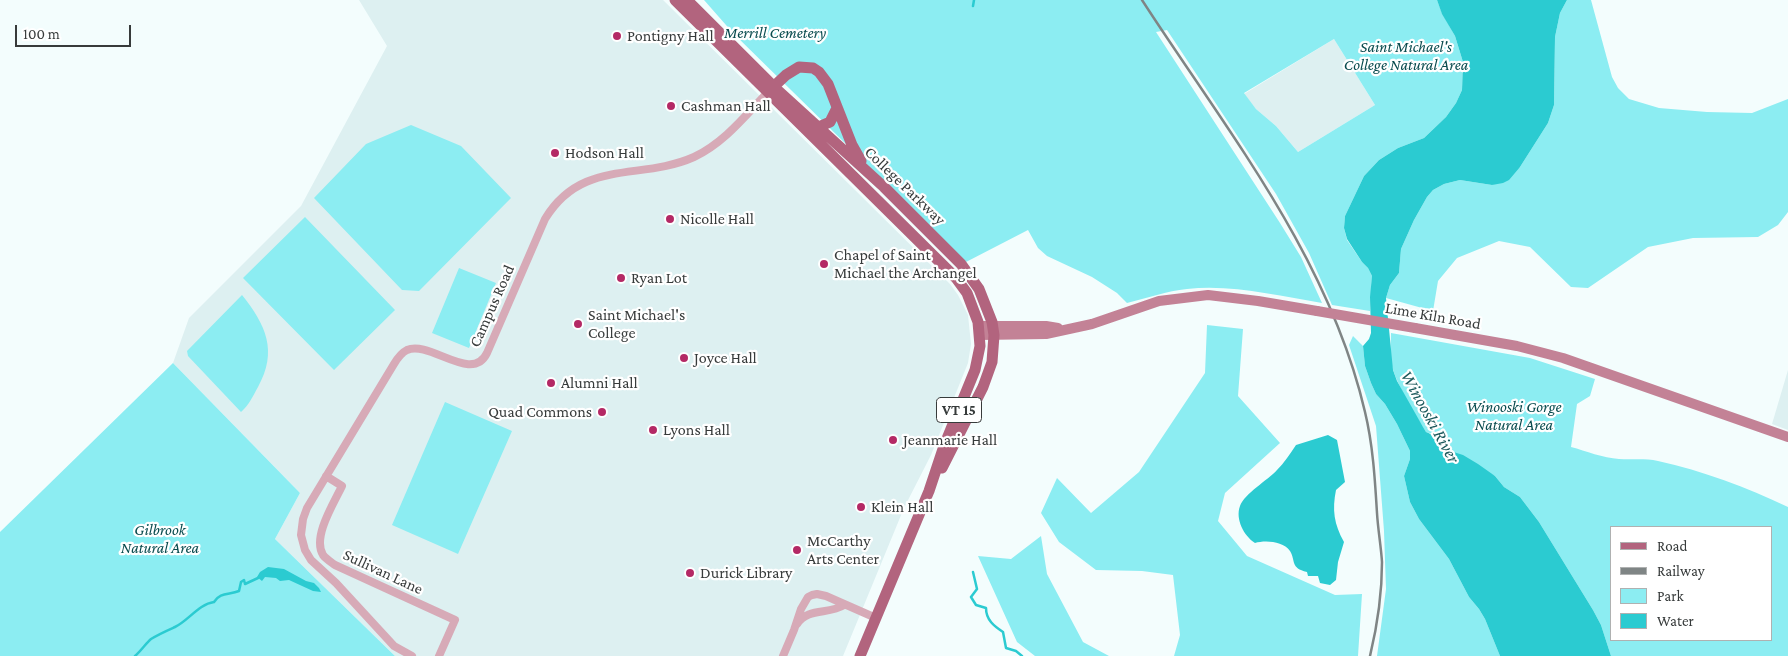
<!DOCTYPE html>
<html>
<head>
<meta charset="utf-8">
<style>
	body { margin:0 }
	#map { position:relative; width:1788px; height:656px; overflow:hidden; background:#f3fdfd; font-family:"Crimson Pro",serif }
	canvas { display:block }
	.legend { position:absolute; left:1610px; top:526px; width:162px; height:115px; box-sizing:border-box; background:#fff; border:1px solid #afb1b1; margin:0; padding:6px 9px; list-style:none; font-size:15px; color:#373b3b }
	.legend li { display:flex; align-items:center; gap:10px; height:25px }
	.legend b { width:25px; border:1px solid #afb1b1 }
	.scale { position:absolute; left:15px; top:25px; width:116px; height:22px; box-sizing:border-box; border:2px solid #373b3b; border-top:0; padding-left:6px; font-size:15px; line-height:18px; white-space:nowrap; color:#373b3b; -webkit-text-stroke:4px #fff; paint-order:stroke }
</style>
</head>
<body>
<div id="map">
<canvas width="1788" height="656"></canvas>
<ul class="legend">
<li><b style="height:6px;background:#b2647e"></b>Road</li>
<li><b style="height:6px;background:#7f8585"></b>Railway</li>
<li><b style="height:14px;background:#8cedf2"></b>Park</li>
<li><b style="height:14px;background:#2bcbd1"></b>Water</li>
</ul>
<div class="scale">100 m</div>
</div>
<script>
const ctx = document.querySelector('canvas').getContext('2d');
ctx.lineJoin = 'round';
function fill(path, color) { ctx.fillStyle = color; ctx.fill(path, 'evenodd'); }
function stroke(path, color, width, dash) { ctx.strokeStyle = color; ctx.lineWidth = width; ctx.lineCap = dash ? 'butt' : 'round'; ctx.setLineDash(dash || []); ctx.stroke(path); }
function drawText(font, color, halo, rows, align = 'center') {
  ctx.font = font + ' "Crimson Pro",serif'; ctx.lineWidth = 4.5; ctx.setLineDash([]); ctx.textBaseline = 'middle'; ctx.strokeStyle = halo; ctx.fillStyle = color; for (const [text, x, y, turn = 0] of rows) {
    ctx.save(); ctx.translate(x, y); ctx.rotate((+turn || 0) * Math.PI / 180); ctx.textAlign = isNaN(turn) ? turn : align; if (halo) ctx.strokeText(text, 0, 0); ctx.fillText(text, 0, 0); ctx.restore();
  }
}
fill(new Path2D(`
	M359 0H663L950 284 958 295 968 315 971 344 968 363 931 455 904 508 843 656H395L275 539 300 493 173 363 189 318 301 206 387 46Z
	M1334 39 1375 105 1298 152 1276 126 1256 109 1244 94Z
	M1788 370V430L1772 424Z`), '#ddf0f1');
fill(new Path2D(`
	M704 0H1437L1442 13 1455 36 1463 62 1462 90 1456 103 1446 117 1424 138 1398 148 1379 160 1364 176 1345 216 1344 228 1347 240 1362 262 1368 268 1372 276 1370 311 1332 305 1309 253 1276 194 1167 30 1156 32 1280 223 1301 257 1322 303C1278 296 1232 284 1187 289 1167 291 1147 298 1127 303L1117 293 1092 277 1047 256 1038 248 1028 230 966 262 733 33ZM1334 39 1375 105 1298 152 1276 126 1256 109 1244 93Z
	M1567 0H1591L1612 77 1618 88 1629 99 1659 108 1707 112 1752 113 1788 99V212L1778 225 1758 237 1693 238 1648 247 1588 288 1571 287 1530 247 1499 241 1457 258 1438 281 1433 311 1386 298 1390 285 1399 273 1401 249 1414 220 1427 197 1433 190 1444 184 1460 180 1492 185 1520 167 1548 123 1554 105 1555 37 1560 13Z
	M411 125 461 146 511 198 419 291 402 290 314 198 366 144Z
	M305 217 395 310 334 370 243 278Z
	M459 268 496 283 469 348 432 333Z
	M242 295C266 325 278 351 258 387 253 396 249 405 241 412L188 356 187 351Z
	M1207 325 1243 329 1238 396 1280 443 1225 493 1218 521 1247 556 1335 595 1362 594 1358 656H1174L1180 635 1173 575 1142 571 1096 570 1059 542 1041 513 1057 478 1091 513 1139 472 1205 373Z
	M1391 333 1530 358 1595 379 1590 396 1577 404 1571 447C1586 451 1603 458 1619 459 1632 460 1645 458 1658 461 1703 471 1746 487 1788 507V656H1611L1601 625 1593 610 1539 522 1520 497 1504 487 1495 476 1441 448 1432 434 1426 432C1416 416 1393 379 1391 361 1390 352 1391 343 1391 333ZM1612 527H1772V640H1612Z
	M1353 336 1363 346 1365 366 1371 383 1376 394 1385 404 1397 424 1410 451V459L1404 476 1410 502 1419 519 1449 559 1469 597 1479 609 1485 619 1500 656H1377L1386 589 1384 531 1376 426 1349 345Z
	M173 363 300 493 275 539 395 656H0V532Z
	M445 402 512 431 458 554 392 525Z
	M1041 536 1047 574 1083 642 1109 656H1035L1017 642 978 556 1011 559Z`), '#8cedf2');
fill(new Path2D(`
	M1437 0H1567L1560 13 1555 37 1554 105 1548 123 1520 167 1509 180 1503 183 1492 185 1460 180 1444 184 1433 190 1427 197 1414 220 1401 249 1399 273 1390 285 1386 298 1393 370 1397 381 1423 427 1426 432C1435 435 1435 441 1441 448L1463 455 1478 464 1495 476 1504 487 1520 497 1539 522 1593 610 1601 625 1611 656H1500L1485 619 1479 609 1469 597 1449 559 1419 519 1410 502 1404 476 1410 459V451L1397 424 1385 404 1376 394 1371 383 1365 366 1363 346 1369 339 1371 333 1370 297 1372 276 1368 268 1362 262 1347 239 1344 228 1345 216 1364 176 1379 160 1398 148 1424 138 1446 117 1456 103 1462 90 1463 62 1455 36 1442 14Z
	M1328 435 1337 440 1345 482 1336 490C1332 510 1334 524 1344 542L1338 562 1336 580 1330 585 1320 583 1318 576H1308L1307 572C1290 568 1296 561 1290 551 1283 541 1265 540 1255 543 1244 536 1235 519 1240 506 1244 494 1268 480 1277 470 1284 463 1290 454 1296 445Z
	M268 567 284 569 306 581 314 583 319 588 321 592 313 591 289 580 280 581 276 578 265 577 262 581 257 577 260 572Z`), '#2bcbd1');
stroke(new Path2D(`
	M973 6 974 0
	M973 572 977 589 971 597 976 605 986 608C986 620 994 626 1003 632L1006 648 1016 651 1022 656
	M135 656C141 651 147 642 151 639 159 634 166 631 175 627 188 621 199 604 214 602 220 592 229 595 239 591L241 582 244 580 245 584 258 578`), '#2bcbd1', 2.5);
stroke(new Path2D(`
	M326 476 342 486C334 503 312 537 323 555 326 559 331 562 335 565L455 620 439 656
	M797 624C808 607 829 615 844 605
	M412 656 394 646 336 583 311 560 305 550 301 535 303 519 307 508 394 364C397 359 401 353 407 350 430 340 472 384 487 353L545 219C582 158 640 181 694 157 724 143 745 116 768 92
	M783 656 794 630 801 609 808 597 812 595 817 594 826 596 876 618`), '#d7aab7', 8);
stroke(new Path2D(`
	M979 326H1046L1058 328
	M1415 328 1517 346 1563 358 1788 437
	M980 335 1046 334 1092 324 1159 301 1208 295 1258 301 1317 311`), '#c38296', 10);
stroke(new Path2D(`
	M675 0 956 278 967 293 978 322 980 346 975 370 944 446 929 491 860 656
	M687 0 773 86 884 187 961 264 979 289 992 322 994 335 992 362 983 387 942 468
	M769 91 786 75 799 67 813 68 819 72 828 84 852 145 861 161
	M814 129 830 122 837 108`), '#b2647e', 11);
stroke(new Path2D(`
	M1142 0C1227 131 1329 257 1365 412 1373 445 1375 480 1377 513 1378 530 1381 546 1382 562 1382 592 1377 627 1370 656`), '#7f8585', 2.5);
stroke(new Path2D(`
	M1317 311 1415 328`), '#c38296', 10);
for (const [x, y, r, color] of [
	[617,36,5,"#b42965"],
	[671,106,5,"#b42965"],
	[555,153,5,"#b42965"],
	[670,219,5,"#b42965"],
	[824,264,5,"#b42965"],
	[621,278,5,"#b42965"],
	[578,324,5,"#b42965"],
	[684,358,5,"#b42965"],
	[551,383,5,"#b42965"],
	[602,412,5,"#b42965"],
	[653,430,5,"#b42965"],
	[893,440,5,"#b42965"],
	[861,507,5,"#b42965"],
	[797,550,5,"#b42965"],
	[690,573,5,"#b42965"]
]) { const dot = new Path2D(); dot.arc(x, y, r, 0, 2 * Math.PI); ctx.fillStyle = color; ctx.fill(dot); stroke(dot, '#fff', 2); }
for (const [x, y, w] of [
	[959,410,45]
]) { const box = new Path2D(); box.roundRect(x - w / 2, y - 12.5, w, 25, 4); ctx.fillStyle = '#fff'; ctx.fill(box); stroke(box, '#373b3b', 1); }
drawText('bold 15px', '#373b3b', null, [
	["VT 15",959,410]
]);
drawText('italic 16px', '#084b4e', '#fff', [
	["Merrill Cemetery",775,33],
	["Saint Michael's",1406,47],
	["College Natural Area",1406,65],
	["Winooski Gorge",1514,407],
	["Natural Area",1514,425],
	["Gilbrook",160,530],
	["Natural Area",160,548]
]);
drawText('16px', '#373b3b', '#fff', [
	["Pontigny Hall",627,36],
	["Cashman Hall",681,106],
	["Hodson Hall",565,153],
	["Nicolle Hall",680,219],
	["Chapel of Saint",834,255],
	["Michael the Archangel",834,273],
	["Ryan Lot",631,278],
	["Saint Michael's",588,315],
	["College",588,333],
	["Joyce Hall",694,358],
	["Alumni Hall",561,383],
	["Quad Commons",592,412,"right"],
	["Lyons Hall",663,430],
	["Jeanmarie Hall",903,440],
	["Klein Hall",871,507],
	["McCarthy",807,541],
	["Arts Center",807,559],
	["Durick Library",700,573]
], 'left');
drawText('16px', '#373b3b', '#fff', [
	["College Parkway",905,186,44],
	["Campus Road",492,306,-66],
	["Lime Kiln Road",1433,316,10],
	["Sullivan Lane",383,572,25]
]);
drawText('italic 18px', '#1c595c', '#fff', [
	["Winooski River",1430,417,61]
]);
</script>
</body>
</html>
